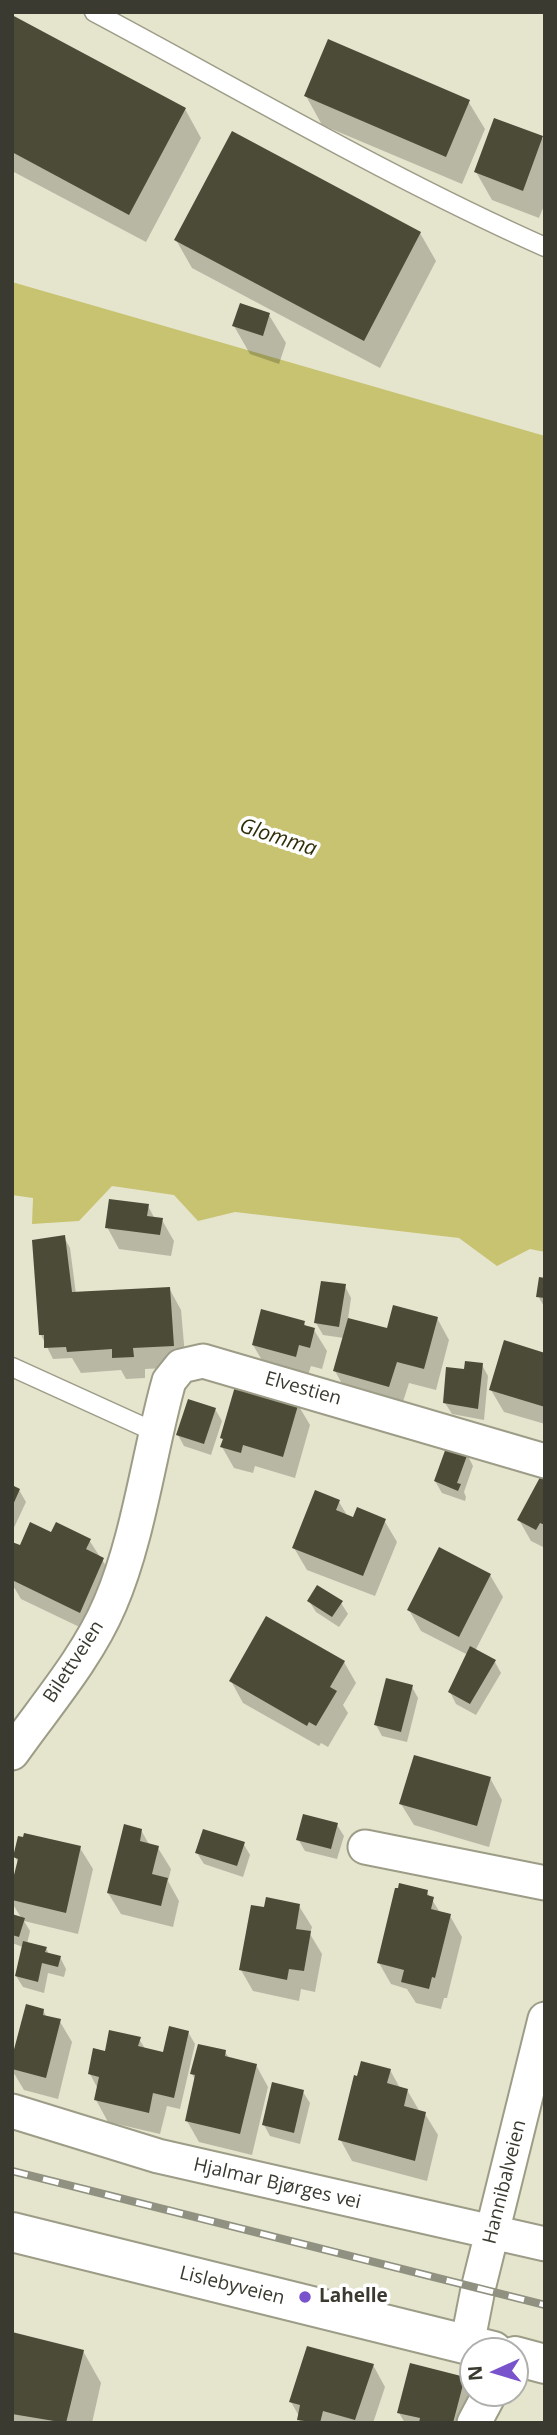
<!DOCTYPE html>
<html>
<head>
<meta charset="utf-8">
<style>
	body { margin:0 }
	#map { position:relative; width:557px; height:2435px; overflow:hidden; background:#e5e5ce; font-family:"Open Sans",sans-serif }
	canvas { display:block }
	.frame { position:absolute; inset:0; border:14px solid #3a3a31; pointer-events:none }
	.north { position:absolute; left:459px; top:2337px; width:70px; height:70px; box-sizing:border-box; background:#fff; border:2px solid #b0b0ad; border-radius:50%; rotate:266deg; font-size:19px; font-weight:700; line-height:28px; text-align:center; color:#3a3a31 }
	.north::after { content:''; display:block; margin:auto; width:24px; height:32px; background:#7953cc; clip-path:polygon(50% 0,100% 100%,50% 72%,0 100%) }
</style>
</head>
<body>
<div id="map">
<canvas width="557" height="2435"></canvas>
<div class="frame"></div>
<div class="north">N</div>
</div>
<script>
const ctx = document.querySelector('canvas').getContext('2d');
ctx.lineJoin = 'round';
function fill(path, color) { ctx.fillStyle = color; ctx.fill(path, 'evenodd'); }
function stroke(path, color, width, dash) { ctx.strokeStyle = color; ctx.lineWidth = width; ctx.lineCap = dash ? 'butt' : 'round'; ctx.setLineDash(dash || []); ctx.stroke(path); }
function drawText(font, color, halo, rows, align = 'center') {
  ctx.font = font + ' "Open Sans",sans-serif'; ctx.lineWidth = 7; ctx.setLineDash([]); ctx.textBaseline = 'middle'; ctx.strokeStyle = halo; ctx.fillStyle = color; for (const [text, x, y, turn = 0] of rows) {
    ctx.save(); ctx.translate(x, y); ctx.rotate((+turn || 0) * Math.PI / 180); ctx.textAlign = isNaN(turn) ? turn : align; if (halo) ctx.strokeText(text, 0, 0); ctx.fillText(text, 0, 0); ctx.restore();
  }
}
fill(new Path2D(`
	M12 282 545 436V1252L530 1249 497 1266 459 1238 235 1212 198 1221 174 1195 112 1186 79 1221 32 1224 33 1198 12 1195Z`), '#c8c370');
fill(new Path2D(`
	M12 17 185 109 201 138 146 242 12 171Z
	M306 96 468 101 485 129 462 184 322 125Z
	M542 138 545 142V203L539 218 492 200 476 172Z
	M420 233 436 261 380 368 192 268 176 240Z
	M269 315 286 343 279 364 250 354 234 326Z
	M148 1206 155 1219 162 1220 174 1241 171 1256 119 1249 107 1227Z
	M64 1237 70 1248 76 1294 169 1288 181 1310 186 1367 145 1369V1378L126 1379 121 1370 81 1373 72 1358 53 1359 41 1335Z
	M545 1280V1308L538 1296Z
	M345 1286 351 1298 348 1319 388 1330 437 1318 449 1340 436 1390 409 1383 401 1408 347 1393 335 1371 344 1338 323 1335 316 1323Z
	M304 1323 307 1328 314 1330 327 1351 322 1369 311 1366 307 1378 266 1367 253 1345Z
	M545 1354V1424L504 1412 491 1390Z
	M482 1365 488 1376 484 1420 452 1414 445 1403 466 1371Z
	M297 1403 310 1425 295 1478 255 1466 253 1473 234 1468 222 1447 224 1442 222 1438Z
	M215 1409 222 1421 211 1455 184 1446 178 1435Z
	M467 1454 473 1466 464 1492 466 1497 465 1501 442 1493 435 1481Z
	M545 1472V1548L531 1541 519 1520Z
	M12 1487 19 1490 26 1502 12 1532Z
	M339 1502 348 1517 384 1520 397 1542 375 1596 307 1570 294 1548Z
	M52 1535 89 1540 116 1581 92 1633 21 1599 12 1584V1544L19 1547Z
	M490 1575 503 1597 475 1651 495 1662 501 1673 476 1715 456 1704 450 1692 468 1655 421 1631 409 1610Z
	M309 1601 341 1603 348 1614 339 1627 316 1612Z
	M344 1662 356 1683 343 1705 348 1713 328 1747 321 1743 319 1746 243 1703 231 1681Z
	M412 1687 418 1698 407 1742 382 1736 376 1725Z
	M490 1778 502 1800 489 1847 414 1825 401 1804Z
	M337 1825 344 1836 337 1859 305 1851 298 1839Z
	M141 1830 150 1846 158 1848 171 1869 168 1881 179 1901 173 1927 121 1914 108 1893Z
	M243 1843 250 1855 243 1877 204 1864 197 1853Z
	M80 1848 93 1869 78 1934 24 1921 30 1931 27 1944 46 1948 49 1954 60 1957 66 1969 64 1977 48 1973 44 1993 23 1987 16 1976 23 1947 12 1943V1916L22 1919 12 1903V1891L19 1864 15 1857Z
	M427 1892 441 1914 450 1916 462 1937 447 1998H444L441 2009 416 2003 407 1989 391 1984 379 1963Z
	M299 1906 312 1927 310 1934 322 1954 315 1992 301 1989 299 2001 253 1991 241 1970 265 1909Z
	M43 2010 47 2018 59 2020 72 2042 58 2099 24 2090 12 2070V2064Z
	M188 2032 195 2044 180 2109 167 2106 160 2134 108 2122 96 2100 98 2089 90 2074 106 2053 139 2039 146 2050 164 2057Z
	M225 2052 230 2059 256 2065 268 2087 252 2155 199 2142 187 2121 196 2081 192 2074Z
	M390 2070 400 2088 407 2090 420 2112 425 2114 438 2135 427 2181 352 2161 340 2139Z
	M303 2092 310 2103 300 2144 270 2136 264 2125Z
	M12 2333 83 2351 101 2383 92 2423H12Z
	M373 2365 385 2387 373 2423H300L299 2416 291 2402Z
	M464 2378 476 2400 470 2423H405L399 2413Z`), '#0003');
fill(new Path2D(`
	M12 15 186 108 129 215 12 152Z
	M328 39 470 100 446 157 304 96Z
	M494 118 543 136 523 191 474 172Z
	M232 131 421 232 364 341 174 240Z
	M240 303 270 313 263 336 232 326Z
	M109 1199 149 1204 147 1216 163 1218 160 1235 105 1228Z
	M65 1235 72 1292 170 1287 174 1346 133 1348 134 1357 112 1358V1349L67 1352 66 1347 44 1348V1335H39L32 1240Z
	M539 1277 545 1278V1298L536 1297Z
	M321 1281 346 1284 339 1327 314 1323Z
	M393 1305 438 1317 424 1369 397 1362 389 1387 333 1371 348 1318 387 1328Z
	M261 1309 305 1321 304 1325 315 1328 310 1348 299 1345 296 1357 252 1345Z
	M504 1340 545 1353V1407L489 1390Z
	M465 1361 483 1363 478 1409 443 1403 446 1367 464 1369Z
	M236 1383 299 1402 283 1457 243 1445 241 1453 220 1447 223 1439 220 1438Z
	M188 1399 216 1408 204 1444 176 1435Z
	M447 1445 468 1453 457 1483 461 1484 458 1491 434 1481Z
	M545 1468V1525L540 1523 536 1530 517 1520Z
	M12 1485 20 1489 12 1507Z
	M315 1490 340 1500 336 1510 353 1517 357 1507 386 1519 363 1576 292 1548Z
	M30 1522 51 1532 56 1522 91 1539 86 1549 104 1558 80 1613 12 1580V1542L20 1545Z
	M439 1547 491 1574 459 1637 407 1610Z
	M317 1585 343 1601 332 1617 307 1601Z
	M266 1616 345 1661 330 1687 337 1691 316 1726 309 1722 307 1726 229 1681Z
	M470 1646 496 1660 470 1704 448 1692Z
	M386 1678 413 1685 401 1732 374 1725Z
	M414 1755 491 1777 477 1826 399 1804Z
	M303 1814 338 1823 331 1849 296 1840Z
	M124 1824 142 1829 140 1841 159 1846 152 1874 168 1878 161 1906 107 1893Z
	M203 1829 245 1842 237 1866 195 1853Z
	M24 1833 81 1846 66 1913 12 1900V1883L18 1859 13 1857 18 1836 23 1837Z
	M399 1883 428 1890 427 1895 434 1897 431 1909 451 1914 435 1978 432 1977 429 1989 401 1982 404 1970 377 1963 395 1888H398Z
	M266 1897 300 1904 296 1929 311 1931 304 1971 289 1969 287 1980 239 1970 251 1905 264 1907Z
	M12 1914 25 1918 19 1937 12 1935Z
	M23 1941 47 1947 45 1952 61 1956 58 1967 42 1963 38 1982 15 1976Z
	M26 2004 44 2009 43 2015 61 2019 46 2078 12 2069V2057Z
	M169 2026 189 2031 174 2098 153 2093 149 2113 94 2100 99 2077 88 2074 93 2048 105 2051 109 2030 141 2037 138 2046 163 2052Z
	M198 2044 226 2050 225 2056 257 2064 240 2134 185 2121 195 2075 190 2074Z
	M361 2061 391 2069 387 2083 408 2089 404 2106 426 2112 415 2161 338 2140 354 2075 357 2076Z
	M272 2082 304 2090 294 2133 262 2125Z
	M12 2332 84 2350 66 2423 12 2414Z
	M307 2346 374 2364 355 2420 323 2411 320 2423 297 2420 300 2405 289 2402Z
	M410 2363 465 2377 453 2423H419L420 2418 397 2413Z`), '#4c4b38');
const service = new Path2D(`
	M94 12C244 92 390 178 545 247
	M12 1367 155 1432`);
const minor = new Path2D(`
	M12 1753C46 1705 87 1658 110 1604 139 1537 149 1452 169 1381L181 1366 203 1361 545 1461
	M365 1847 545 1883
	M12 2111 158 2156 545 2244
	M467 2345 478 2289 545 2019
	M474 2423 490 2393`);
const tertiary = new Path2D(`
	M12 2232 493 2351
	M515 2356 545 2364`);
stroke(service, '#9d9c87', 21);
stroke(minor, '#9d9c87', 37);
stroke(tertiary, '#9d9c87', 42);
stroke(service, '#fff', 18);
stroke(minor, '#fff', 33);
stroke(tertiary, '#fff', 38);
const rail = new Path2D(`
	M12 2171 545 2305`);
stroke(rail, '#919181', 8);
stroke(rail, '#fff', 5, [16]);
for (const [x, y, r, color] of [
	[305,2297,7,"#7953cc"]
]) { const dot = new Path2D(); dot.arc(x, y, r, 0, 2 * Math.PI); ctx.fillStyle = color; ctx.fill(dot); stroke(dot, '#fff', 2.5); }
drawText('19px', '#3a3a31', '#fff', [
	["Elvestien",303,1389,16],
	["Bilettveien",74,1662,-57],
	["Hannibalveien",505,2182,-76],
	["Hjalmar Bjørges vei",277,2184,13],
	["Lislebyveien",232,2286,14]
]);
drawText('bold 19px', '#3a3a31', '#fff', [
	["Lahelle",319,2297]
], 'left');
drawText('italic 21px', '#312f09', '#fff', [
	["Glomma",278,838,18]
]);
</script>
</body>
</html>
